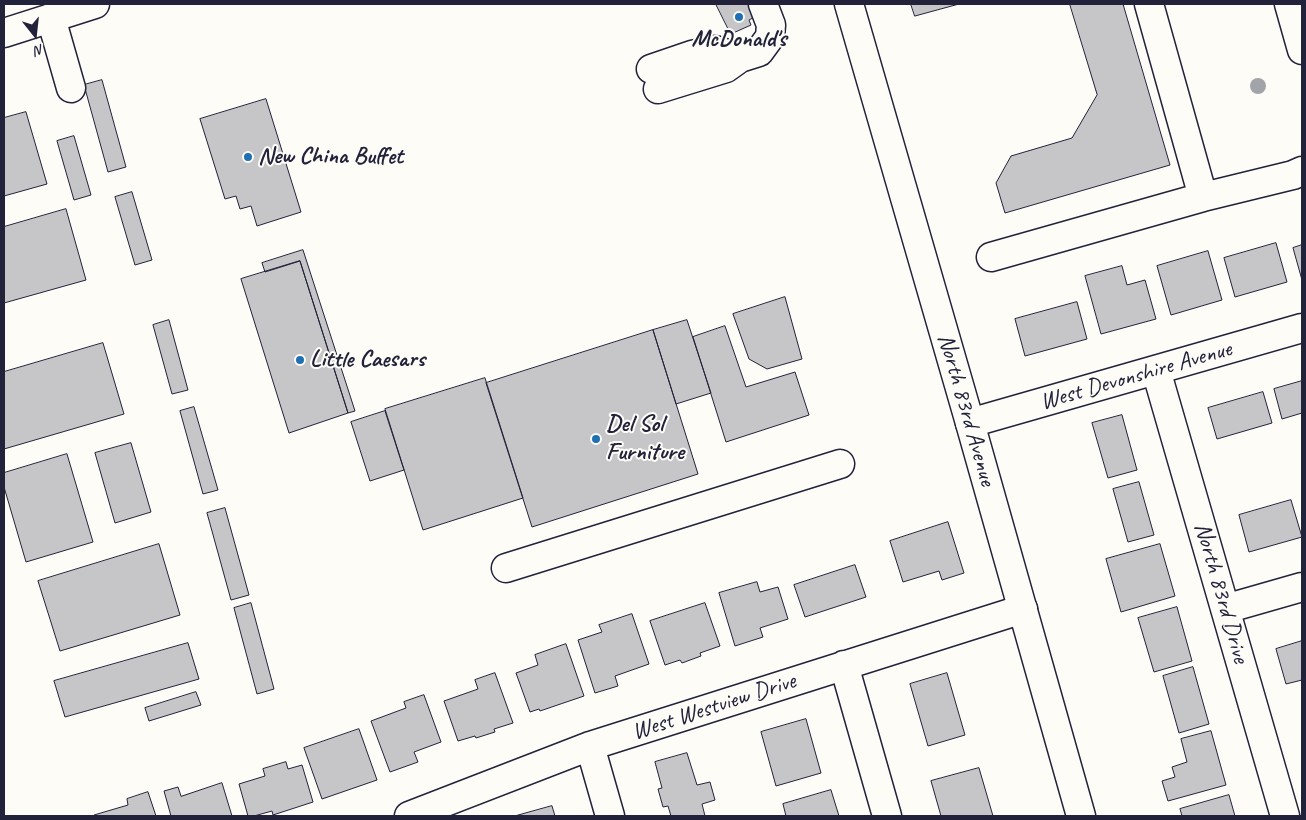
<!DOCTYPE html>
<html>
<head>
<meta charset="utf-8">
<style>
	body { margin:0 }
	#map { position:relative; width:1306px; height:820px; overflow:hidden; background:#fdfcf7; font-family:Caveat,sans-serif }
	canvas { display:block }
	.frame { position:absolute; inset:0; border:5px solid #22223b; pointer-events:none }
	.north { position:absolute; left:10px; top:10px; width:50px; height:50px; -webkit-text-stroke:4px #fdfcf7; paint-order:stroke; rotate:164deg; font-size:14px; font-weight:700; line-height:20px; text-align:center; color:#22223b }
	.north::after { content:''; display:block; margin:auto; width:18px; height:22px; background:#22223b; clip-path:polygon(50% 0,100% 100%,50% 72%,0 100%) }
</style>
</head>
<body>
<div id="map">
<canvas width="1306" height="820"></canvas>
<div class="frame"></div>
<div class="north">N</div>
</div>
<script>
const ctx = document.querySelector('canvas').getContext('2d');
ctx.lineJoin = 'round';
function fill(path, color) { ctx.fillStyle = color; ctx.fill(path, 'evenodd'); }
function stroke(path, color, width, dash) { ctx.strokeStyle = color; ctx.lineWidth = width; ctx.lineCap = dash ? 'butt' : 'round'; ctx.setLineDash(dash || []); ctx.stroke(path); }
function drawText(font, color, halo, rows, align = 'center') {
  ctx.font = font + ' Caveat,sans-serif'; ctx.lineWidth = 4; ctx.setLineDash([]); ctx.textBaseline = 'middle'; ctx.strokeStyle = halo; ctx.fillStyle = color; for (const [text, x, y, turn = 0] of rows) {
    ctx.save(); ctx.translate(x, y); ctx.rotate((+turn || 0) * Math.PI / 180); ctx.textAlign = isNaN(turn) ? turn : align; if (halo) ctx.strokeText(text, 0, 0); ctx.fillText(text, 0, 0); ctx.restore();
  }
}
const building = new Path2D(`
	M716 4H755L760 14 749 20 751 25 731 34Z
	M911 4H959L915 16Z
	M1070 4H1123L1170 165 1005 213 996 183 1011 156 1072 138 1097 95Z
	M102 80 126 167 108 172 84 85Z
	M266 99 301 212 257 226 251 206 240 209 236 196 225 199 200 119Z
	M26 112 47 184 4 196V118Z
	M74 136 91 195 74 200 57 141Z
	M132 192 152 260 135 265 115 197Z
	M66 209 86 280 4 303V227Z
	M1276 243 1287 282 1235 297 1224 258Z
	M1302 245V280L1293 248Z
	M303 250 355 411 348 413 300 261 265 272 262 263Z
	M1208 251 1222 300 1171 315 1157 266Z
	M300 261 348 413 289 433 241 279Z
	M1122 266 1127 285 1145 280 1156 319 1101 334 1085 276Z
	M785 297 802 359 767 369 749 359 733 314Z
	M1077 302 1087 339 1025 356 1015 319Z
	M169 320 188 390 172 394 153 325Z
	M687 320 711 393 676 404 653 330Z
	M725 326 746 387 795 372 809 415 726 442 693 337Z
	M653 330 698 474 532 527 486 383Z
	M103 343 124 414 4 449V372Z
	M485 378 523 498 423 530 385 409Z
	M1302 381V413L1282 419 1274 389Z
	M1263 392 1272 423 1217 439 1208 408Z
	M194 407 218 490 203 494 180 411Z
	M385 411 404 470 370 481 351 422Z
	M1122 415 1137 470 1108 478 1092 423Z
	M131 443 151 512 115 523 95 453Z
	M67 454 93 542 26 562 4 487V473Z
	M1139 482 1154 535 1128 542 1113 489Z
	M1291 500 1302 537 1249 552 1239 515Z
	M225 508 249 595 231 600 207 513Z
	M948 522 964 573 942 580 939 571 903 582 890 541Z
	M159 544 180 615 60 651 38 581Z
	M1160 544 1175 596 1121 612 1106 559Z
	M855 565 866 597 805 617 794 585Z
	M757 582 760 592 778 587 788 619 760 628 763 637 735 646 719 593Z
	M251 603 274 689 257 694 234 608Z
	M705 603 720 646 700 653 701 656 682 663 680 660 665 665 650 621Z
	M1177 607 1192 661 1154 672 1138 618Z
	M632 614 649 664 615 676 618 686 595 693 578 640 602 632 599 625Z
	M1302 641V680L1286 684 1276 649Z
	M188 643 199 679 65 717 54 681Z
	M566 644 584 696 540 711 539 709 530 712 516 673 538 665 535 655Z
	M1193 667 1209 724 1179 733 1163 676Z
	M495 673 513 723 494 729 495 732 476 738 475 736 458 741 444 701 478 689 475 680Z
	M947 673 965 735 928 746 910 684Z
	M196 692 201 705 149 721 145 708Z
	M424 695 441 742 414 752 418 762 390 772 371 721 406 708 404 702Z
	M806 719 821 773 776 786 761 732Z
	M359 729 377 780 322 799 304 748Z
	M1211 731 1226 785 1168 801 1162 781 1175 777 1172 767 1187 762 1181 739Z
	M687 753 697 785 710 782 715 800 702 804 705 816H671L668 806 663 807 658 789 662 788 655 762Z
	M286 762 288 769 302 765 313 802 273 815 272 811 254 816H248L239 784 265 776 263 769Z
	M979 768 993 816H941L931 781Z
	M222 783 232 816H171L164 791 178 787 181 796Z
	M831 790 839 816H786L783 804Z
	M148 792 156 816H95L94 815 128 805 127 799Z
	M1229 795 1235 816H1182L1180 809Z
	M552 806 555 816H515Z`);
fill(building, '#c6c6c8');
stroke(building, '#22223b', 1);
const minor = new Path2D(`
	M1289 4 1302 50
	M51 18 71 88
	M651 69 692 55 715 50 740 58
	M658 89 726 68 740 58 759 52 770 37 771 25 763 4
	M1203 197 1293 175 1302 171
	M991 257 1203 197 1149 4
	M1156 370 1285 816
	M970 423 1302 328
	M506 568 840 464
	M1225 609 1302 587
	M844 665 887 816
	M590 746 610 816
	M409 816 590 746 1023 609`);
const major = new Path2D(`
	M849 4 970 423 1081 816
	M4 33 95 4`);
stroke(minor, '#22223b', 31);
stroke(major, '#22223b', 31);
stroke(minor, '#fdfcf7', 28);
stroke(major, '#fdfcf7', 28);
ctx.fillStyle = '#a3a3aa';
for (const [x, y] of [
	[1258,86]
]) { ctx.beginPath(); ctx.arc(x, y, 8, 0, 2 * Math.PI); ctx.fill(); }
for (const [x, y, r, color] of [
	[739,17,5,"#1f6fb2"],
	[248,157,5,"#1f6fb2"],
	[300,360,5,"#1f6fb2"],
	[596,439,5,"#1f6fb2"]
]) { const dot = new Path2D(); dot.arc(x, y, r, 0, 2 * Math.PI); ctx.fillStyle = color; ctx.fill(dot); stroke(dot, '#fdfcf7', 2); }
drawText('bold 24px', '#22223b', '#fdfcf7', [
	["McDonald's",739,40,"center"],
	["New China Buffet",258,157],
	["Little Caesars",310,360],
	["Del Sol",606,425],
	["Furniture",606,453]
], 'left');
drawText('24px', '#22223b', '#fdfcf7', [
	["West Devonshire Avenue",1136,376,-16],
	["North 83rd Avenue",966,410,74],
	["North 83rd Drive",1221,593,74],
	["West Westview Drive",714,707,-18]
]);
</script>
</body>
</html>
